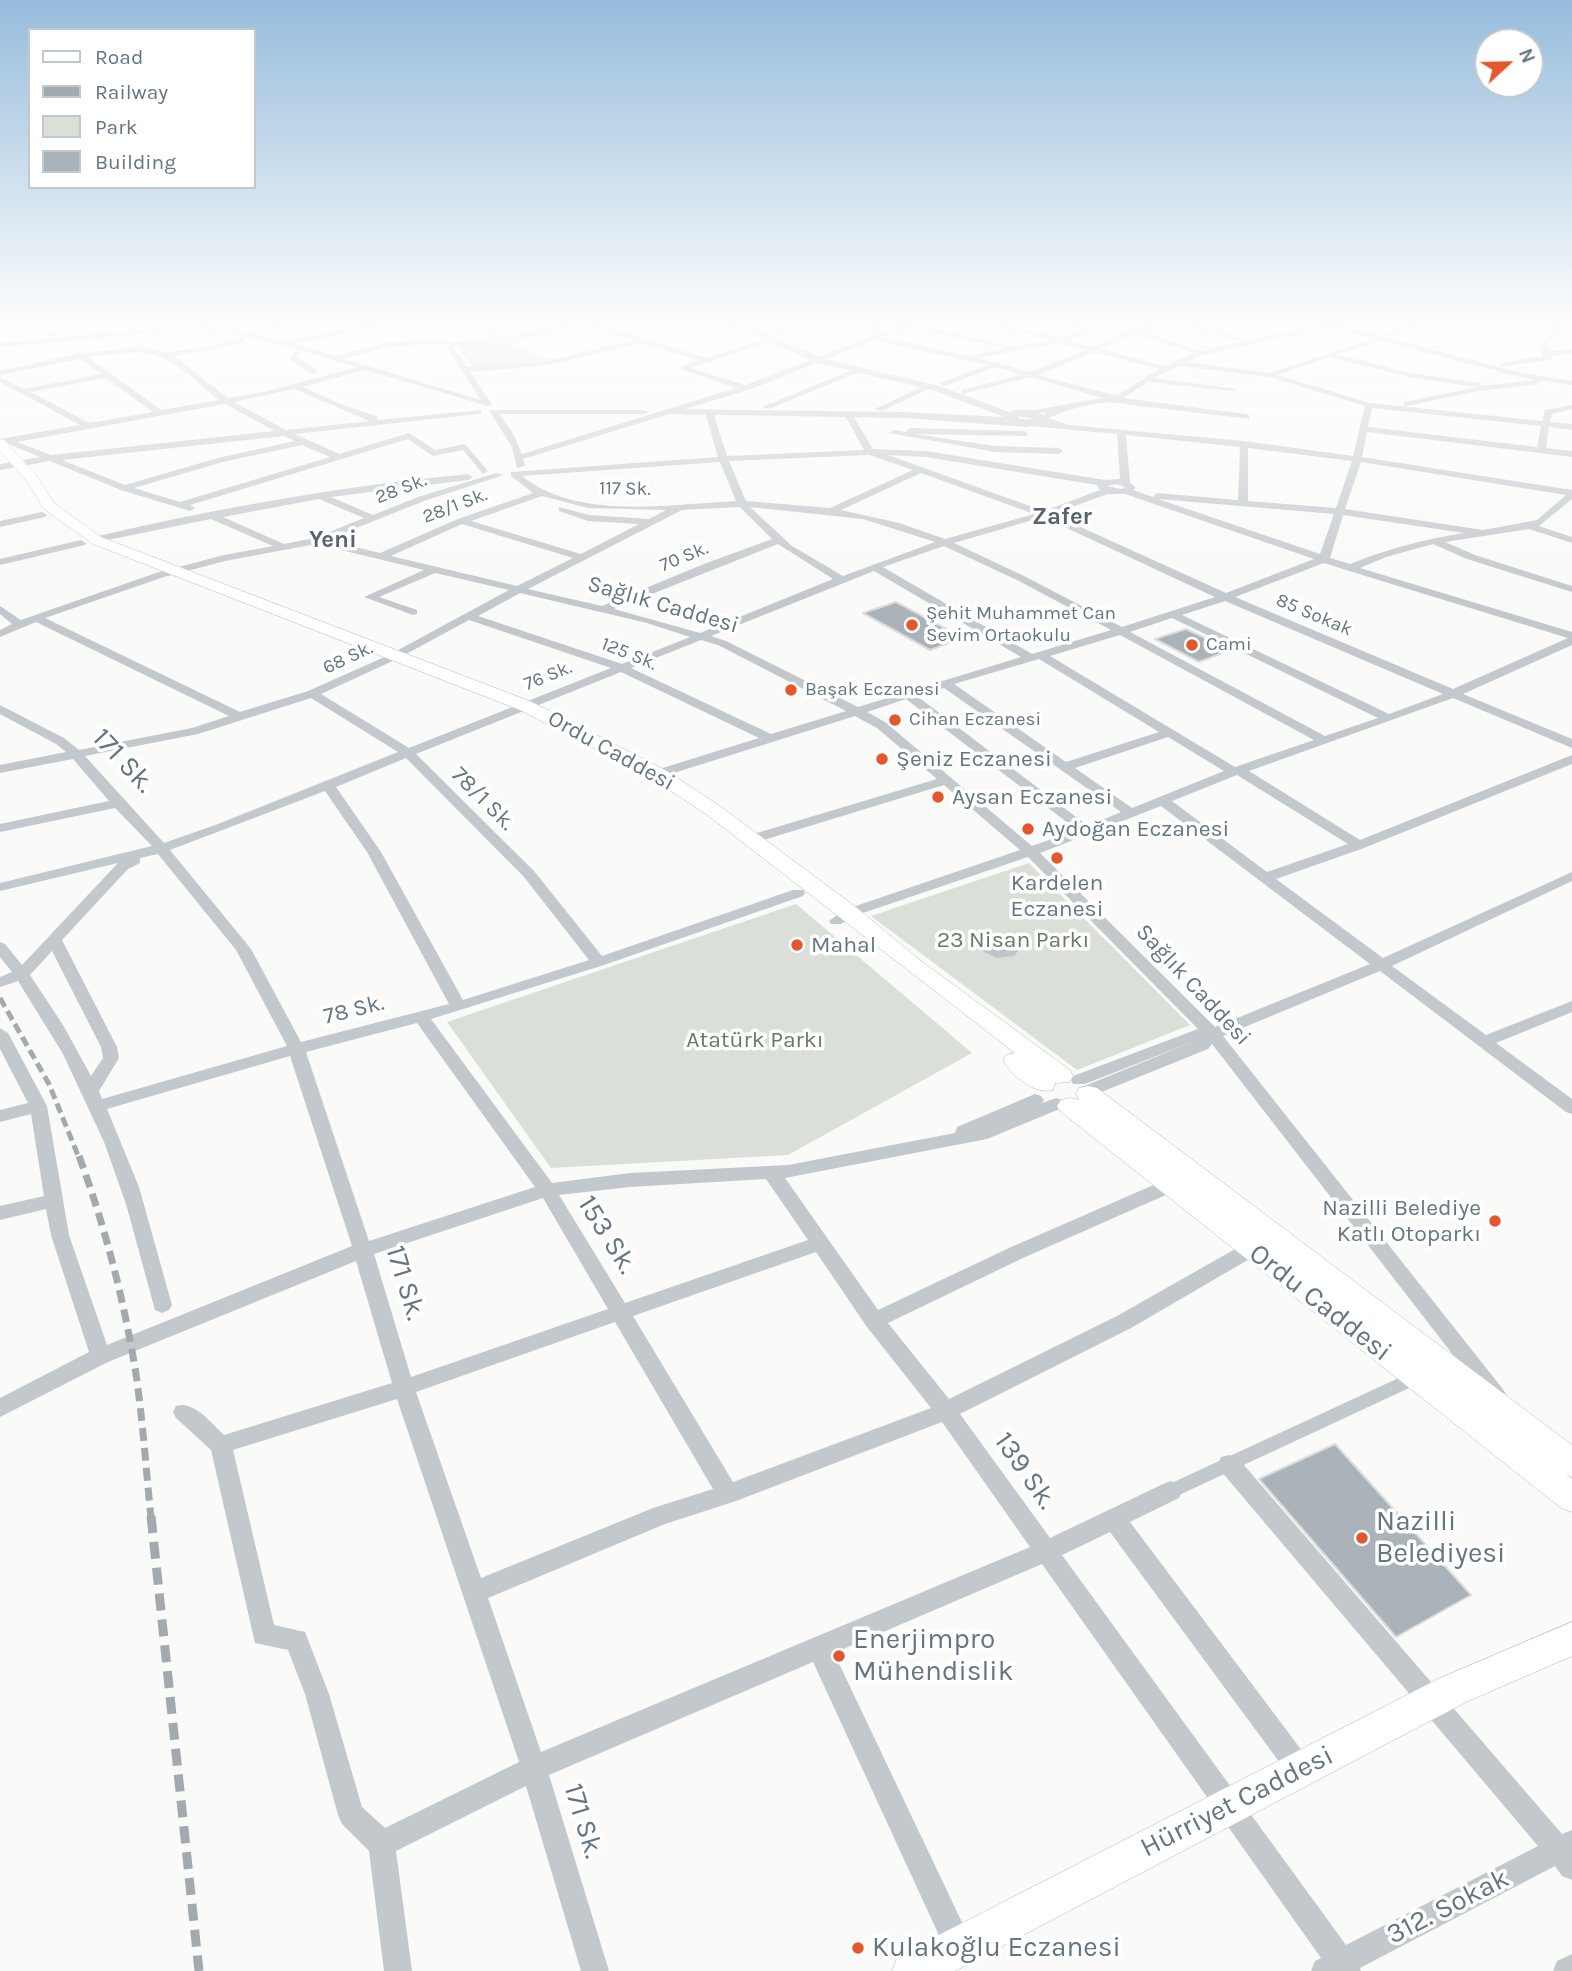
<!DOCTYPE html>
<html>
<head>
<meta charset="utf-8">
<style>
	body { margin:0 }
	#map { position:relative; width:1572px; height:1971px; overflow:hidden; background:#fafaf8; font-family:Karla,sans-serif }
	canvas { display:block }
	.legend { position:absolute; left:28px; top:28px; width:228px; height:161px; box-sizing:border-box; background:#fff; border:2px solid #c1c8cd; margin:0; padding:9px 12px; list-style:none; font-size:21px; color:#657683 }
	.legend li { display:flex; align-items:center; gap:14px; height:35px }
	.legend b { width:35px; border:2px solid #c1c8cd }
	.north { position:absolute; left:1474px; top:28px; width:70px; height:70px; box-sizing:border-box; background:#fff; border:2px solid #c1c8cd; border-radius:50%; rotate:68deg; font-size:19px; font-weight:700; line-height:28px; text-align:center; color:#657683 }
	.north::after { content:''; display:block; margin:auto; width:24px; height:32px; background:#e4572e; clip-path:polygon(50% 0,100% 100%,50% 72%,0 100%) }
</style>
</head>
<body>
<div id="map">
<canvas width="1572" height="1971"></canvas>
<ul class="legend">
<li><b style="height:9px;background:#fff"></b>Road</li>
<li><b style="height:9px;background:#a2aab0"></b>Railway</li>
<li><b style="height:19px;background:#dadfd7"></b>Park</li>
<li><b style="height:19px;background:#aab3b9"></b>Building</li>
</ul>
<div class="north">N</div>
</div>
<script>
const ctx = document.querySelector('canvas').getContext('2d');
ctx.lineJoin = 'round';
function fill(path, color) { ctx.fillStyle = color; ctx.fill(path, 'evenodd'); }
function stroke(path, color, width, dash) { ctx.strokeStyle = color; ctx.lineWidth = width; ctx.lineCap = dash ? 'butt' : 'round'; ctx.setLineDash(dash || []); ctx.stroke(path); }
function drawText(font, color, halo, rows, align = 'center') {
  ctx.font = font + ' Karla,sans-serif'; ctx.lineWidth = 7; ctx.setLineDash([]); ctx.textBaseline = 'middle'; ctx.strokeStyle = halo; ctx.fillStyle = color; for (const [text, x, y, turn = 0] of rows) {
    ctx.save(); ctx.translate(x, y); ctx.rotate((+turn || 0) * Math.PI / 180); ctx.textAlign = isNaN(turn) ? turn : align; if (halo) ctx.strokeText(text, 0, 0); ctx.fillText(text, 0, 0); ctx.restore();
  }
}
fill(new Path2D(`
	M522 338 514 346 552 360 474 368 457 347Z
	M1029 863 1190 1025 1077 1070 871 916Z
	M796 904 972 1053 788 1155 551 1168 447 1022Z`), '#dadfd7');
fill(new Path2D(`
	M1001 936 1010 938 1018 945 1019 950 1014 956 996 958 981 950 980 944 983 939Z`), '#bbc7cb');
const building = new Path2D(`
	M896 602 963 638 930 650 863 613Z
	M1186 629 1230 650 1199 662 1155 639Z
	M1335 1444 1471 1595 1396 1637 1259 1479Z`);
fill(building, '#aab3b9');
stroke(building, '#dcdcda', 2);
const secondary = new Path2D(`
	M0 439 4 440 36 475 54 503 101 537 532 702 665 770 720 806 857 908 921 961 1070 1070 1073 1076 1070 1082 1055 1083 1053 1090C1035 1095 1012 1076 1003 1061L1006 1055 1015 1053 706 814 651 778 520 710 93 544 44 509 26 480 0 451Z
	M1088 1086 1097 1088 1572 1445V1477L1566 1474 1572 1479V1512L1561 1508 1061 1112 1057 1106 1061 1100 1070 1098 1079 1100 1165 1167 1079 1100 1076 1094 1079 1088Z
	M1572 1622V1656L1466 1702 955 1971H892L898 1956 1440 1678Z`);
stroke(secondary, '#b3babf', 1);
fill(new Path2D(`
	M1416 1370 1422 1372 1424 1377 1422 1382 1177 1496 1171 1499 1165 1496 1162 1491 1165 1486Z`), '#c3c8cc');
fill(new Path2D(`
	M34 321H42L60 337 181 327 185 329 64 342 61 344 57 342 0 347V343L52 338Z
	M192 321 286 341 361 325 431 321 361 329 295 344 336 356 385 343 445 338 450 343 492 338 481 321H491L488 323 499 338C529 334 559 321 588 321L706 358 776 336V340L690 368 745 385 870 337 872 321H880L877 334 910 321H920L914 325 1014 347 1049 340 981 321H993L1058 338 1081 331 1063 323 1069 321 1092 331 1068 341 1092 347 1131 329 1164 321H1193L1250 340 1337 321H1351L1338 325 1381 336 1419 321H1428L1389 338 1522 373 1572 381V385L1539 380 1541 382 1537 384 1473 392 1407 406H1404V402L1477 387 1409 377 1329 357 1277 375 1370 403 1542 421 1545 410 1572 405V409L1552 414 1550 422 1572 424V430L1549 427 1546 448 1572 451V457L1367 432 1362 457 1572 490V499L1539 526 1572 537V543L1529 529 1445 542 1475 555 1572 586V592L1467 559 1433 544 1386 557 1360 568 1572 632V645L1463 694 1572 739V748L1453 698 1249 771 1360 840 1572 755V764L1364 848 1276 879 1383 958 1572 872V881L1392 966 1486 1035 1572 1001V1012L1496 1043 1572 1099V1114L1566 1112 1380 971 1223 1036 1502 1388 1506 1394 1502 1400 1495 1403 1488 1400 1212 1044 1208 1049 1094 1095H1082L1079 1091 1082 1087 1197 1040 1085 1084H1073L1071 1080 1073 1076 1198 1029 1028 857 854 916 841 924H831L829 921 844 910 1020 850 944 785 757 842H747L745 839 747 836 937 779 877 728 855 716 658 778 651 774 653 771 759 738 621 672 416 754 534 871 602 956 793 890H803L805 893 803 896 604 965 431 1019 552 1183 630 1173 788 1165 955 1133 957 1127 1035 1094 1041 1096 1044 1100 1042 1103 1056 1098 1062 1100 1065 1104 1062 1108 987 1139 785 1178 878 1310 1009 1248 1165 1180H1177L1180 1185 1177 1190 1023 1258 888 1323 949 1399 1117 1316 1244 1244 1251 1242 1258 1244 1261 1249 1258 1254 1131 1328 960 1414 1050 1538 1163 1484 1171 1481 1179 1484 1182 1491 1179 1498 1130 1522 1309 1760 1313 1769 1309 1778 1300 1782 1291 1778 1110 1532 1062 1555 1346 1945 1538 1846 1221 1471 1218 1464 1221 1457 1229 1455 1237 1457 1562 1834 1572 1830V1880L1562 1876 1555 1866 1360 1968 1361 1971H1311L1315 1961 1321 1958 1042 1564 834 1653 969 1937 973 1947 969 1957 959 1961 949 1957 813 1662 549 1775 609 1971H581L526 1786 396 1851 412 1971H384L369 1851 342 1824 338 1815 305 1694 288 1650 255 1643 211 1450 176 1418 173 1412 176 1406C194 1400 212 1424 224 1435L392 1383 356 1261 108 1362 0 1417V1398L89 1352 51 1235 46 1209 0 1220V1206L44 1196 31 1114 0 1122V1110L28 1103 0 1049V1028L8 1033 47 1106 69 1235 107 1345 352 1246 290 1056 107 1109 139 1187 172 1305 169 1310 162 1313 155 1310 126 1204 104 1142 63 1054 18 981 0 987V977L12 972 0 957V942L5 944 22 965 118 863 0 891V883L152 846 115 808 0 832V824L109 801 73 759 0 773V765L66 752 56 744 0 714V705L64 738 79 750 192 728 229 716 36 622 0 637V630L12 624 0 614V606L21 620 156 573 224 555 273 546 211 519 98 542 93 539 94 537C217 508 342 486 468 474L473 477 468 480 331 497 373 515 418 497 496 473 504 475 424 501 326 540 380 553 458 519 533 493 511 476V472L718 457 705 412 709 410 713 412 727 456 864 450 844 414 848 411 852 414 873 449 926 451 1105 480 1120 479 1117 434 1030 426 1026 423 1027 421 1043 422 1039 417 1047 412 1026 414 1022 412 1103 398 1030 377 962 394V390L1021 375 995 367 943 387 940 383 987 365 874 340 754 388 523 459 525 466 517 468 512 447 489 410H645L649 412 645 414H499L512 431 522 454 736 388 678 368 698 360 641 343 548 365 470 372 492 404 488 406 365 370 303 387 338 403 376 416 378 420 481 410V414H478L295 434 339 454 409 433 435 450 465 444 488 471 483 474 463 450 433 456 408 439 190 505 195 508 190 511 121 490 50 461 0 470V464L40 457 6 443 0 445V439L80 425 0 382V377L24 389 101 374 80 359 0 375V371L80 353 139 347 167 352 209 346 243 337 246 341 210 350 174 356 228 398 268 391 357 367 286 346 192 325ZM581 324 633 340 548 361 467 367 453 347 525 339ZM1187 324 1241 342 1201 351 1143 332 1156 326ZM907 327 1006 348 970 356 881 337ZM1330 327 1374 339 1269 373 1187 362 1203 355ZM1136 334 1194 353 1166 366 1100 349ZM1382 341 1519 377 1537 380 1482 386 1479 383 1409 373 1338 354ZM444 343 481 400 344 359 385 347ZM1058 343 1086 350 1030 372 979 358ZM139 352C174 355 193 380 219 400L161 410 88 357ZM1094 352 1159 369 1119 394 1113 395 1038 375ZM1179 366 1269 377 1365 406 1353 456 1244 441 1069 425 1048 418C1075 407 1103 398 1131 405L1249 419V415L1246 414 1123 398 1148 382 1233 391 1237 389 1154 378ZM106 378 153 412 89 423 31 392ZM294 389 370 421 286 430 234 402ZM225 404 275 431 51 455 17 442ZM1372 408 1541 426 1537 447 1368 427ZM1126 435 1240 447 1238 500 1157 493 1153 497 1133 490 1136 488 1130 482ZM284 436 295 441 218 458 125 485 62 460ZM302 445 330 457 180 502 134 488 223 462ZM1248 448 1352 461 1336 508 1248 501ZM869 455 913 470 830 508 746 501 729 461ZM888 455 926 457 1097 485 1100 490 1044 511ZM720 462 736 501C668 504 579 521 522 476ZM1361 462 1566 495 1537 520 1483 530 1345 509ZM921 473 1034 514 945 539 899 523 841 510ZM1117 484 1125 487 1121 489 1107 486ZM1108 494H1125L1314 559 1226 593 1052 514ZM542 496 588 508 666 510 649 519 589 515 559 507V511L588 521 639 524 581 554 471 521ZM319 499 364 518 314 538 284 544 223 517ZM1158 499 1334 514 1320 554ZM740 507 772 539 704 564 602 606 528 589 682 510ZM750 507 863 519 935 542 843 576 792 546ZM1343 515 1464 533C1425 539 1387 549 1350 564L1330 558ZM1043 517 1215 597 1122 627 1024 576 954 543ZM462 524 573 558 517 586 391 556ZM316 544 424 570 364 597 413 615 417 614V610L379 597 435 573 509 590 389 655 308 691 240 712 45 618 164 577 225 561ZM778 544 833 579 700 633 614 609ZM944 546 1017 580 1111 630 1032 654 883 567ZM1324 563 1346 570 1568 638 1453 689 1235 597ZM874 571 1021 657 858 707 726 641 711 636ZM520 593 647 623 690 637 622 664 478 616ZM1225 601 1443 694 1389 714 1182 615ZM1172 618 1378 718 1325 736 1130 632ZM469 620 611 668 409 748 321 694 397 659ZM1120 635 1314 740 1235 767 1050 656ZM701 640 718 645 846 711 771 734 631 668ZM1039 659 1159 732 1066 762 954 684ZM944 688 1121 812 1088 826 917 696ZM311 698 398 752 218 824 164 843 85 756 198 734ZM906 699 1077 830 1032 846 885 722 867 712ZM1168 737 1224 771 1132 808 1075 768ZM406 758 524 877 589 960 463 1000 381 852 336 787ZM1237 775 1348 844 1267 872 1172 801ZM325 791 367 852 449 1004 301 1042 251 949 170 850ZM1161 806 1370 964 1215 1027 1040 853ZM158 854 236 950 287 1046 102 1099 99 1091 119 1058 117 1047 62 940 128 869 140 863V858ZM52 951 101 1047 103 1058 91 1076 63 1025 30 975ZM417 1023 535 1187 369 1241 306 1052ZM766 1179 808 1240 625 1303 559 1195 630 1187ZM543 1198 608 1309 411 1377 374 1254ZM816 1252 867 1327 931 1408 733 1482 633 1316ZM615 1322 713 1489 653 1508 481 1578 416 1392ZM397 1399 519 1762 385 1828 362 1807 329 1694 305 1632 274 1625 233 1450ZM942 1422 1030 1547 541 1752 488 1598 665 1524 736 1501Z
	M248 321H264L287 327 283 329Z
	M781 321H788L779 336H773Z
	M1550 321H1558L1559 332 1547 347 1549 351 1572 349V353L1551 356 1552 358 1548 360 1499 367 1502 363 1543 356 1539 347 1551 332Z
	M295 351H301L298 357 316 369V373H310L290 359Z
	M857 368 864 370 769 409 762 407Z
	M925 385 932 387 882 411 875 409Z
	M909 428 1024 431 1028 434 1027 436 914 434 995 446 1059 448 1063 451 1059 454 995 452 889 433 893 430 906 432Z
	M42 512 47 515 45 517 0 527V521Z
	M81 540 86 543 85 545 0 565V559Z
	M1572 1954V1971H1553L1557 1961Z`), '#c3c8cc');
fill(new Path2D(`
	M695 321H718L755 328 821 358 940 386 1009 412C1023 406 1038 410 1049 419L1043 424 1026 427 904 418 662 414 660 412 666 409 904 412 1004 417 932 390 814 362 749 332ZM1018 416 1035 419H1021Z`), '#c3c8cc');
fill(secondary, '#fff');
stroke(new Path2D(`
	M0 998 49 1084 79 1158`), '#a2aab0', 5, [10, 5]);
stroke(new Path2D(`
	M79 1156C105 1226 124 1300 136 1374 143 1422 146 1470 151 1518`), '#a2aab0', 7, [13, 7]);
stroke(new Path2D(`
	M151 1516 199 1971`), '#a2aab0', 9, [17, 9]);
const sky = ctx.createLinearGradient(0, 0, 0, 597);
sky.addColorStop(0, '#96bcdc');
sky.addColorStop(0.54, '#fdfdfc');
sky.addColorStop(1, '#fdfdfc00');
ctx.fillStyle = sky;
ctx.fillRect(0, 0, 1572, 597);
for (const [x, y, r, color] of [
	[912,625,7,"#e4572e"],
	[1192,645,7,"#e4572e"],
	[791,690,7,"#e4572e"],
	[895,720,7,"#e4572e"],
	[882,759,7,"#e4572e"],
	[938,797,7,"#e4572e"],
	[1028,829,7,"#e4572e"],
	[1057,858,7,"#e4572e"],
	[797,945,7,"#e4572e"],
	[1495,1221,7,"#e4572e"],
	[1362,1538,7,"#e4572e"],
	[839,1656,7,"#e4572e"],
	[858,1948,7,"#e4572e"]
]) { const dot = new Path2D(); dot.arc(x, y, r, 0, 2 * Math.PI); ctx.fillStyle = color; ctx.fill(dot); stroke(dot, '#fff', 2.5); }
drawText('19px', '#657683', '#fff', [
	["28 Sk.",401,489,-21],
	["117 Sk.",625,489,1],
	["28/1 Sk.",455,506,-21],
	["70 Sk.",684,557,-22],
	["85 Sokak",1314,615,23],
	["125 Sk.",629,654,22],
	["68 Sk.",348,658,-25],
	["76 Sk.",548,676,-22]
]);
drawText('19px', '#657683', '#fff', [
	["Şehit Muhammet Can",926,614],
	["Sevim Ortaokulu",926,636],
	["Cami",1206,645],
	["Başak Eczanesi",805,690],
	["Cihan Eczanesi",909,720]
], 'left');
drawText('23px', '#657683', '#fff', [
	["Sağlık Caddesi",663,605,16],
	["Ordu Caddesi",611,751,29],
	["78/1 Sk.",483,799,45],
	["Sağlık Caddesi",1193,985,47],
	["78 Sk.",354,1010,-14]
]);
drawText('23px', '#657683', '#fff', [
	["Şeniz Eczanesi",896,759],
	["Aysan Eczanesi",952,797],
	["Aydoğan Eczanesi",1042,829],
	["Kardelen",1057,883,"center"],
	["Eczanesi",1057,909,"center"],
	["Mahal",811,945],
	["Nazilli Belediye",1481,1208,"right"],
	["Katlı Otoparkı",1481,1234,"right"]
], 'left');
drawText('23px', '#687a64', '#fff', [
	["23 Nisan Parkı",1013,940],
	["Atatürk Parkı",755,1040]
]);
drawText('bold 24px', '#57646e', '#fff', [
	["Zafer",1062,517],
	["Yeni",333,540]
]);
drawText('28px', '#657683', '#fff', [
	["171 Sk.",123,761,47],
	["153 Sk.",607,1235,58],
	["171 Sk.",405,1283,73],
	["Ordu Caddesi",1320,1303,38],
	["139 Sk.",1025,1471,55],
	["Hürriyet Caddesi",1237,1802,-27],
	["171 Sk.",583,1821,73],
	["312. Sokak",1448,1907,-27]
]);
drawText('28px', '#657683', '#fff', [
	["Nazilli",1376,1522],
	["Belediyesi",1376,1554],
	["Enerjimpro",853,1640],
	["Mühendislik",853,1672],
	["Kulakoğlu Eczanesi",872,1948]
], 'left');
</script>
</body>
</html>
